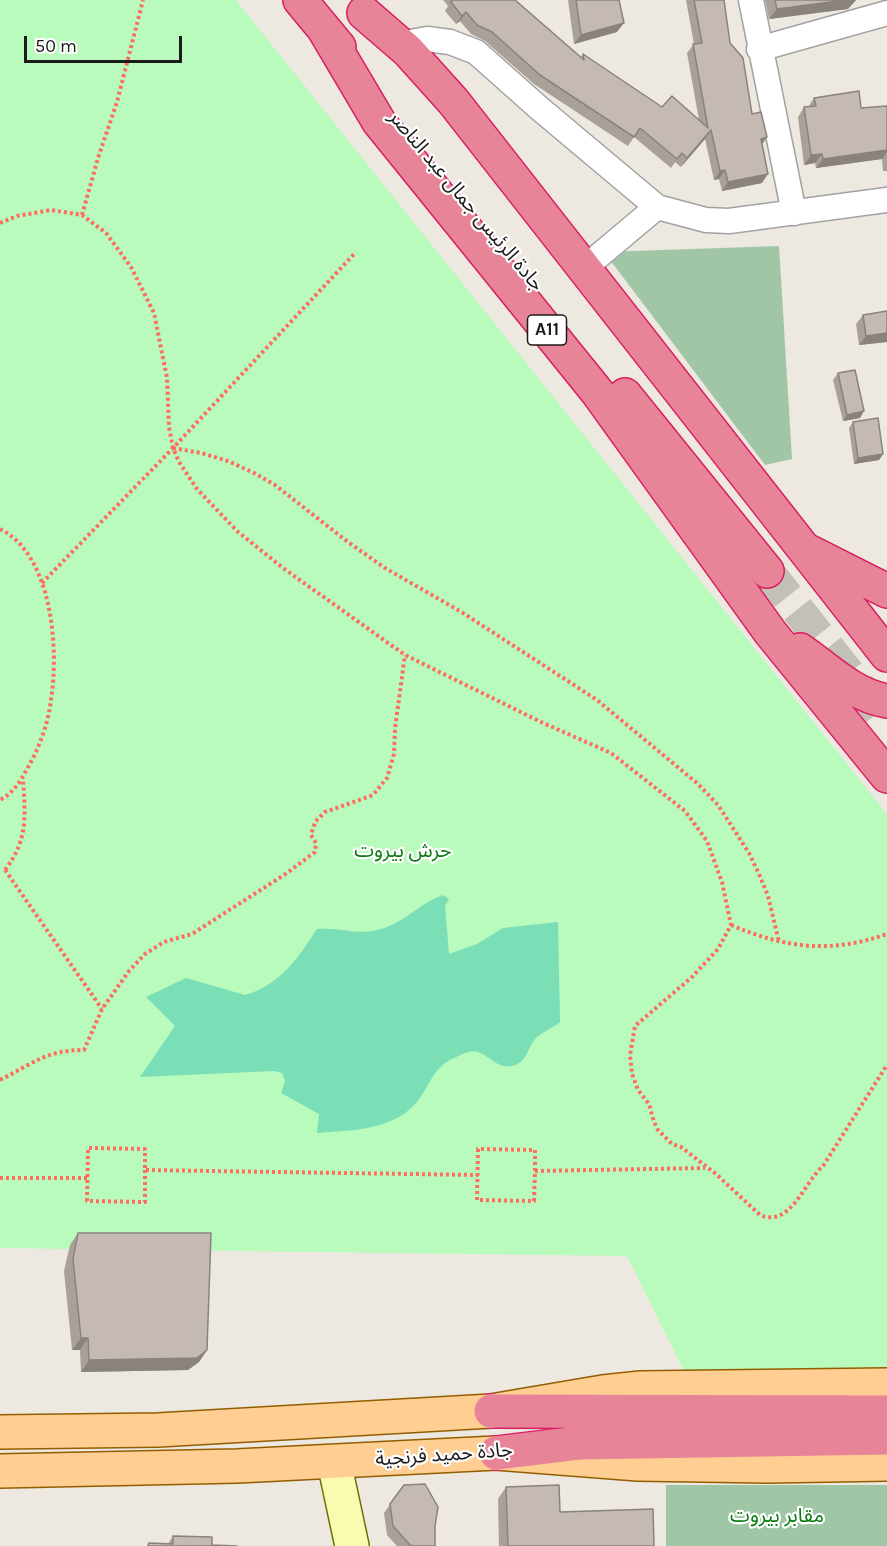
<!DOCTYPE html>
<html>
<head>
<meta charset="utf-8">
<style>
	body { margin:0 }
	#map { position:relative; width:887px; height:1546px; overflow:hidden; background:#ede8e0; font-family:Karla,sans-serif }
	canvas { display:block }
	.scale { position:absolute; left:24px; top:36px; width:158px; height:27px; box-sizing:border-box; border:3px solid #1b1b1b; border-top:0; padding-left:8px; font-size:18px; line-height:21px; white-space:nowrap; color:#1b1b1b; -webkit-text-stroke:4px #fff; paint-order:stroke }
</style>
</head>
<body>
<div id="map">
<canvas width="887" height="1546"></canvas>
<div class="scale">50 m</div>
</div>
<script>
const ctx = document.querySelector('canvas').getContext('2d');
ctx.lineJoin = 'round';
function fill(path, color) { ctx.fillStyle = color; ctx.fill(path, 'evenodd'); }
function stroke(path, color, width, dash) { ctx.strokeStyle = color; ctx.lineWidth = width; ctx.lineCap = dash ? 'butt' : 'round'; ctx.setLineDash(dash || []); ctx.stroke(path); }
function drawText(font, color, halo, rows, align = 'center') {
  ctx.font = font + ' Karla,"Noto Sans Arabic",sans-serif'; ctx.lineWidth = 4.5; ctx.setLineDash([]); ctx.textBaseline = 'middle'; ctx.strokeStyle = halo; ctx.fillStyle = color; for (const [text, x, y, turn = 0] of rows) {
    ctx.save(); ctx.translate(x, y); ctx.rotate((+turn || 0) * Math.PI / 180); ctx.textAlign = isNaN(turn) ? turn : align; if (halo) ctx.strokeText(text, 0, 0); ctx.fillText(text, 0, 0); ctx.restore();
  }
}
fill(new Path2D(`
	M779 246 792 459 765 465 604 252Z
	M666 1485H887V1546H666Z`), '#a0c6a5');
fill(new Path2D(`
	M0 0H236L887 814V1367L685 1373 627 1256 0 1248Z`), '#b9fabd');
fill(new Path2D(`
	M443 895 449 899 445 906 449 954 477 944 503 928 558 922 560 1022C553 1028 544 1031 537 1037 527 1046 528 1064 511 1066 497 1069 489 1055 478 1052 470 1049 459 1056 452 1059 433 1067 428 1090 415 1104 391 1131 350 1130 317 1133L319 1114 281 1093 285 1081 282 1073 274 1071 140 1077 175 1026 146 997 186 978 245 995C279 986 299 957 317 929 336 927 354 934 373 931 403 926 417 904 443 895Z`), '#7adfb6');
stroke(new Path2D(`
	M767 571 887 722`), '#c3bfb9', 33, [33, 16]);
const street = new Path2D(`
	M751 0 794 213
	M400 44 427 39 450 42 476 52 539 108 657 207 706 220 729 221 887 200
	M759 49 887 13
	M583 269 657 207`);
const secondary = new Path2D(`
	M334 1462 352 1546`);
const primary = new Path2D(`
	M0 1432 158 1430 491 1411 603 1392 641 1388 887 1385
	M0 1471 237 1466 496 1453 638 1464 768 1466 887 1464`);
const highway = new Path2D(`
	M300 0 339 47
	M364 13 408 51 453 101 887 655
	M324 29 379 122 598 393 770 632 887 776
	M625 395 767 571
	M810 552 887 591
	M800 650C828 669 852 695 887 701
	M491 1411 887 1412
	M496 1453 579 1443 887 1438`);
stroke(street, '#a2a2a2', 27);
stroke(secondary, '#687202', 36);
stroke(primary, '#925e00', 36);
stroke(highway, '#d91e62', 36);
stroke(new Path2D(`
	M82 215 98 158 117 102 143 0
	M0 223 17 216 51 210 82 215 106 233 131 267 154 313 167 378 169 427 173 448 179 462 197 489 237 531 283 568 405 655 541 722 611 753 685 811 707 841 722 882 731 925 718 949 692 977 635 1026 630 1055 632 1074 638 1090 649 1104 654 1122 658 1130 672 1144 681 1147 716 1174 760 1215C791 1228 804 1182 823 1166L887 1065
	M173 448 201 453 228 461 254 473 275 485 348 542 385 568 463 613 597 700 698 784 718 805 749 853 759 874 768 896 779 942
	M0 529C53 555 59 650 51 700 48 724 39 749 27 769 20 782 13 793 0 800
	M42 583 173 448 356 252
	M5 870 102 1009
	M5 870C29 838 25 816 23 778
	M731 925C785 948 830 954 887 934
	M0 1080C32 1064 46 1050 84 1050L102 1009 129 971 145 954 164 942 192 934 287 873 315 852 316 843 311 835 315 822 325 812 373 795 387 778 394 754 395 728 405 655
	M145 1170V1202L87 1201 88 1148 145 1149V1170L478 1175
	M535 1171V1150L478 1149 477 1200 534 1201 535 1171 705 1168
	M0 1178H87`), '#fd6d60', 4, [3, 3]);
stroke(street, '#fff', 24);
stroke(secondary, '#f9fbb0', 33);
stroke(primary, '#fece93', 33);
stroke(highway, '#e88498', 33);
fill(new Path2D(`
	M443 0H515L581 57 583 54 662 107 699 120 687 53 694 44 686 0H724L730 43 762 145V183L722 191 719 179 714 180 705 139 681 167 675 162 671 168 634 137 628 146 534 84 485 41 471 34 460 21 456 24 445 11 448 6Z
	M568 0H619L617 32 574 44Z
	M765 0H856L848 9 769 19Z
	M814 98 861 108 887 106V171H883L882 159 816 168 815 163 804 165 798 117 804 107H808Z
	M887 311V342L859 345 856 324 863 315Z
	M838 373 860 418 843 421 833 380Z
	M853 422 883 454 879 460 854 464 849 428Z
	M78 1233 207 1350 199 1362 188 1370 81 1372 80 1350H72L64 1271 70 1245Z
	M404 1485 435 1526V1546H397L387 1535 384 1513Z
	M506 1487 560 1512 654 1546H499L498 1499Z
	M173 1536 212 1545 237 1546H147L149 1543 168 1544Z`), '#a9a09a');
fill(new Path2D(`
	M845 0H856L848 9 769 19 777 9Z
	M466 12 460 21 456 24 462 16Z
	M624 23 617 32 574 44 581 35Z
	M711 130 705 139 681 167 687 158Z
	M767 137 761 146V139Z
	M887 150V152L882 159 816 168 823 159Z
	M822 154 815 163 804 165 811 155Z
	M725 170 719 179 714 180 720 171Z
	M768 174 762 183 722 191 728 182Z
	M887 333V342L859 345 866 336Z
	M864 411 860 418 843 421 847 415Z
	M883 454 879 460 854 464 858 458Z
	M81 1338H88L80 1350H72Z
	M207 1350 199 1362 188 1370 81 1372 89 1360Z`), '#8a827d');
const building = new Path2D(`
	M453 0H515L584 60 583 54 662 107 672 96 708 128 693 44 702 43 694 0H724L730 43 743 58 752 114 761 112 767 137 761 139 768 174 728 182 725 170 720 171 711 130 687 158 682 153 677 159 640 128 634 137 540 75 492 32 477 25 466 12 462 16 451 2Z
	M576 0H619L624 23 581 35Z
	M775 0H845L777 9Z
	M859 91 861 108 887 106V150L823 159 822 154 811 155 804 107 816 106 814 98Z
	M887 311V333L866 336 863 315Z
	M855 370 864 411 847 415 838 373Z
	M878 418 883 454 858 458 853 422Z
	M78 1233H211L207 1350 197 1358 89 1360 88 1338H81L73 1259Z
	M425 1484 438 1507 435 1526V1546H411L393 1526 390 1504 404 1485Z
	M559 1485 560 1512 653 1509 654 1546H508L506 1487Z
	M173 1536 212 1537V1545L237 1546H148L149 1543 173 1544Z`);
fill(building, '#c5bab3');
stroke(building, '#8a827d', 1.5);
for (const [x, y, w] of [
	[547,330,39]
]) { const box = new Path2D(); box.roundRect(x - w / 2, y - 15, w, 30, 4.5); ctx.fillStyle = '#fff'; ctx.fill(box); stroke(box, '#1b1b1b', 1.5); }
drawText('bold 18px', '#1b1b1b', null, [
	["A11",547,330]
]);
drawText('20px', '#1b1b1b', '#fff', [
	["جادة الرئيس جمال عبد الناصر",466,201,50],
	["جادة حميد فرنجية",444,1455,-4]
]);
drawText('20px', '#087a0f', '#fff', [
	["حرش بيروت",403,851],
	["مقابر بيروت",777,1516]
]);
</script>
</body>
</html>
